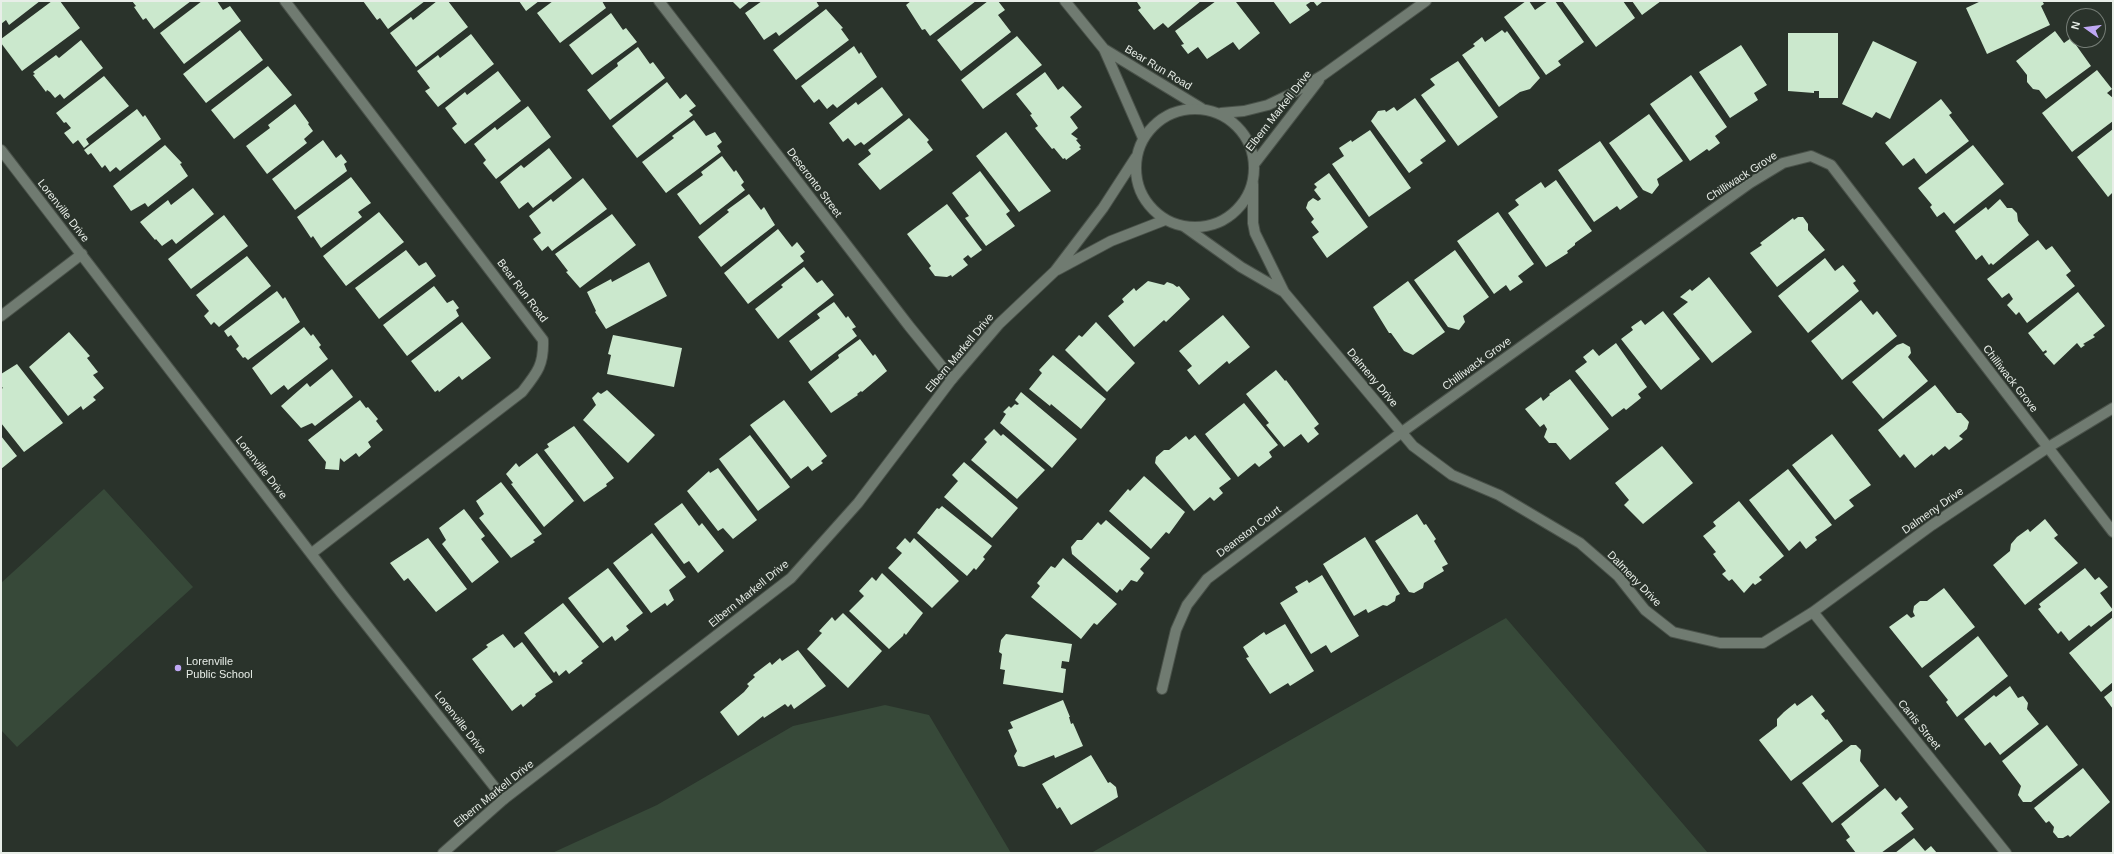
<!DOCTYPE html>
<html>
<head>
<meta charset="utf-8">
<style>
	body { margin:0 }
	#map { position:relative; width:2114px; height:854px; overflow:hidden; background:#2a332b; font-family:Helvetica,sans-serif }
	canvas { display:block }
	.frame { position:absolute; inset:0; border:2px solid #e8eee8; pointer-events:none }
	.north { position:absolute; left:2066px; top:8px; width:40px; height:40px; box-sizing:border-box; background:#2a332b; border:1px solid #767e77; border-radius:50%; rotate:284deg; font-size:11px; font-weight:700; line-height:16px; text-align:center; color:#e8eee8 }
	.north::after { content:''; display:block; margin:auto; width:14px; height:18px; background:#bfa8f4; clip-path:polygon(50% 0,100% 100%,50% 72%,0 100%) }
</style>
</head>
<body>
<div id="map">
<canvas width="2114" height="854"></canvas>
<div class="frame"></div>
<div class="north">N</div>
</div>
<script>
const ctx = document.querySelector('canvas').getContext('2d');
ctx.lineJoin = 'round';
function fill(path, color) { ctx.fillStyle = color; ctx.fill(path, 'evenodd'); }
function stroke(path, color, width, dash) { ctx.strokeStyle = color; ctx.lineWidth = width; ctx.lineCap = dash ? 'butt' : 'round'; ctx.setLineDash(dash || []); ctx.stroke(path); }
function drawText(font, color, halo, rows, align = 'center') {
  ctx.font = font + ' Helvetica,sans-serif'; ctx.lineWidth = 4; ctx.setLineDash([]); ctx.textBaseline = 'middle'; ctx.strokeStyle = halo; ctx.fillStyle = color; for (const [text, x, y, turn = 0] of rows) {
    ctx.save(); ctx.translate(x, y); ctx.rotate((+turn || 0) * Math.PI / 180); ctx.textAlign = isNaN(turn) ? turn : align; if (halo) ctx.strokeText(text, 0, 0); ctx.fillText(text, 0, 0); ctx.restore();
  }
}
fill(new Path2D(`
	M104 489 193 587 17 747 1 730V583Z
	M1506 618 1708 853H1091Z
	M885 705 929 715 1011 853H552L657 805 793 726Z`), '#374939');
fill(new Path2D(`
	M1 1H40L9 25 6 20 1 24Z
	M52 1H60L80 28 22 71 1 43V39Z
	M132 1H191L154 29 146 18 143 20 134 7 136 6Z
	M202 1H217L223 10 230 6 241 21 184 64 160 33Z
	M363 1H425L388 29 380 18 377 20Z
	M437 1H448L468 27 416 67 390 33 411 17 413 20Z
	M519 1H539L526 11Z
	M553 1H602L606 8 560 43 537 13Z
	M732 1H750L740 9Z
	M762 1H816L819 6 779 36 776 32 764 40 745 13Z
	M911 1H976L930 36 925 29 922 30 906 5Z
	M988 1H998L1005 10 998 15 1011 32 961 71 937 40Z
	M1138 1H1201L1168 28 1163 23 1154 30 1138 10 1141 8 1137 2Z
	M1216 1 1236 2 1260 33 1239 50 1233 42 1207 59 1198 47 1188 54 1181 45 1184 44 1175 31Z
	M1273 1H1312L1306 5 1310 10 1290 24Z
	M1313 1H1321L1322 2 1317 6Z
	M1526 1H1529L1535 10 1548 1H1555L1584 42 1558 61 1561 65 1546 75 1504 17Z
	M1562 1H1623L1635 18 1596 47Z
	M1632 1H1661L1642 15Z
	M1981 1H2042L2044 4 2041 6 2050 25 1987 54 1966 8Z
	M826 9 843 28 841 29 849 40 796 80 773 50Z
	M611 13 623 30 626 28 637 42 592 75 569 45Z
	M240 30 263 60 206 103 183 74Z
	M1502 30 1505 33 1507 31 1540 78 1530 89 1520 92 1499 107 1462 55 1475 46 1473 44 1482 37 1485 42Z
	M2055 31 2064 43 2071 38 2091 66 2046 99 2039 90 2033 89 2027 82V75L2016 61Z
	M1788 33H1838V98H1819V91H1814V93L1788 91Z
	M471 34 494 64 438 107 425 91 430 88 417 71 438 55 440 58Z
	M1017 36 1042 65 983 109 961 80Z
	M81 40 103 68 64 99 60 94 55 98 50 92 47 90 46 92 33 75 35 74 33 72 56 55 59 58Z
	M1873 41 1917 62 1890 119 1876 112 1872 118 1842 104Z
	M1741 45 1767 85 1754 93 1758 100 1730 118 1699 72Z
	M854 46 859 54 861 52 877 77 837 108 833 104 827 109 819 99 814 103 801 86Z
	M638 47 650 64 653 62 665 78 610 120 587 90 618 66 617 63Z
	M1458 61 1498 117 1458 146 1421 95 1435 85 1430 79Z
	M268 66 292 95 234 139 211 110Z
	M2097 70 2112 89 2107 93 2113 98V121L2072 152 2042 113Z
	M498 71 521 101 465 144 452 128 457 124 445 108 465 92 467 95Z
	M1045 72 1058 90 1063 86 1082 107 1070 117 1078 128 1071 134 1078 139 1076 140 1081 146 1079 147 1081 149 1066 160 1065 158 1063 159 1054 148 1052 149 1035 128 1038 126 1030 115 1032 114 1016 94Z
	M1691 75 1727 127 1715 136 1720 143 1709 151 1707 149 1690 161 1650 104Z
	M104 76 129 106 86 139 89 144 84 148 78 140 73 144 64 133 71 128 66 122 64 123 56 113Z
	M667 82 680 99 686 94 696 106 689 111 693 115 637 158 612 126Z
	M882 87 903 115 864 145 861 142 855 146 848 138 843 142 829 123 856 102 858 105Z
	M1415 98 1446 141 1420 160 1423 163 1409 173 1371 121 1378 111 1385 110 1386 112 1394 107 1397 111Z
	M1941 99 1952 113 1949 115 1969 141 1926 174 1914 158 1903 166 1885 143Z
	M295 104 309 123 308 124 313 131 304 139 307 143 267 174 246 146 270 128 268 125Z
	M528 106 551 137 496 179 483 163 486 160 474 144 495 127 497 130Z
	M137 109 143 117 145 115 161 139 120 171 116 167 110 172 105 165 102 168 91 153 88 155 84 150Z
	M1649 114 1683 161 1657 179 1659 185 1652 194 1643 190 1609 143Z
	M909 118 929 140 927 142 933 150 880 190 858 164 871 154 868 150Z
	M694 120 706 136 715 132 722 142 717 146 721 152 666 193 642 162 674 138 672 136Z
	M2113 129V192L2108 197 2077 157Z
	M1370 130 1411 188 1369 217 1332 164 1344 156 1339 148 1351 140 1352 142Z
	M1006 132 1051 191 1019 212 976 156Z
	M323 140 336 158 341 154 347 162 344 164 347 171 295 210 272 179Z
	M1600 141 1638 197 1620 210 1617 206 1594 222 1558 170Z
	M165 145 182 163 180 164 188 176 148 207 145 203 131 211 113 186Z
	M1973 145 2004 184 1954 224 1944 212 1937 217 1930 207 1932 205 1918 188Z
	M549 148 572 178 533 208 528 202 519 209 500 182 521 165 524 168Z
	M722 156 734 172 736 170 744 182 741 185 745 190 700 225 677 194 703 175 701 172Z
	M980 171 1010 211 1006 214 1015 226 986 246 965 218 969 216 952 193Z
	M1329 173 1368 227 1327 258 1312 237 1319 232 1311 222 1314 219 1306 208 1308 202 1313 198 1318 201 1321 199 1314 190 1317 187 1314 184Z
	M351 177 371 203 358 212 362 217 321 248 313 236 311 238 297 217Z
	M583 178 607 209 552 251 548 246 542 251 533 239 541 233 529 216 551 199 553 202Z
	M1556 180 1592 231 1575 243V245L1567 251 1568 253 1546 267 1508 213 1519 205 1515 200 1541 182 1545 188Z
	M193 188 214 214 176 244 172 239 162 246 156 239 155 240 140 222 168 200 171 205Z
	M749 194 761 210 764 207 775 225 721 267 698 237 729 212 727 210Z
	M2000 199 2007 208H2012L2017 213 2018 221 2029 235 1993 265 1991 263 1989 265 1982 255 1976 260 1955 231 1986 207 1988 210Z
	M947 204 982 250 971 258 968 255 963 259 968 265 952 277 951 275 947 277 935 276 929 268 931 266 907 234Z
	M379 212 404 242 346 286 323 256Z
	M1498 212 1534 264 1518 276 1523 282 1510 291 1506 285 1494 294 1457 241Z
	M612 214 636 245 580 288 566 272 568 271 555 254Z
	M224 215 248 246 191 289 168 259Z
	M1798 217H1803L1808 224V230L1825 250 1777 287 1750 253 1762 245 1760 243 1793 218 1794 220Z
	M778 229 792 247 797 242 805 252 800 256 804 261 748 304 724 273Z
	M2038 240 2046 250 2052 246 2071 271 2066 275 2075 286 2027 323 2019 312 2016 315 2007 305 2013 299 2009 293 2002 298 1987 279Z
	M406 250 419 266 426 262 436 276 379 319 355 288Z
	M1455 250 1489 297 1463 316 1465 322 1459 330 1448 327 1414 280Z
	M247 256 271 286 219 327 214 322 211 325 204 316 209 311 196 295Z
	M1825 258 1835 271 1843 265 1856 281 1853 283 1859 291 1808 333 1778 296Z
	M649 262 667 296 606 329 595 312 596 311 587 292 611 279 612 282Z
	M804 267 817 283 822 280 834 295 778 339 755 309 783 287 781 285Z
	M1709 277 1752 332 1712 363 1673 314 1688 302 1680 297 1690 289 1692 291Z
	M1148 281 1164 285 1167 282 1173 284 1177 287 1179 286 1190 299 1166 322 1164 320 1134 347 1108 316 1124 302 1122 299 1134 288 1136 291Z
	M1408 281 1445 332 1413 355 1404 351 1391 333H1389L1373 307Z
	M434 286 447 303 453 300 459 308 456 310 459 316 407 356 383 325Z
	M277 291 283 299 285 297 300 322 248 360 245 357 243 358 236 349 239 346 231 335 228 337 224 331Z
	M2078 292 2105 326 2093 335 2095 337 2083 344 2085 345 2081 348 2077 343 2054 365 2044 354 2047 352 2046 350 2043 352 2028 333Z
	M1861 300 1873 315 1877 311 1897 336 1842 380 1811 341Z
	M834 302 846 318 848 316 856 327 852 329 857 336 811 371 789 341 820 318 817 314Z
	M1663 311 1700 359 1661 390 1621 339 1633 330 1631 327 1641 320 1645 325Z
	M1223 315 1250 347 1229 364 1227 361 1199 385 1187 370 1192 366 1179 351Z
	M462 322 491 358 462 380 459 376 439 392 438 390 435 392 411 361Z
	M1096 322 1135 363 1107 392 1065 350 1079 335 1082 337Z
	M304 327 311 336 313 334 321 345 319 347 328 359 288 390 284 385 271 395 252 368Z
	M69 332 90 356 87 358 98 372 93 375 104 388 93 397 96 400 83 410 81 406 68 416 29 367Z
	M613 335 682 348 674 387 607 374 611 355 608 354Z
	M860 339 873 356 875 354 887 371 862 392 861 391 857 394 858 395 831 413 808 382 839 358 838 355Z
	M1616 343 1647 387 1638 394 1641 398 1626 410 1624 408 1612 417 1575 371 1587 362 1583 357 1593 349 1599 356Z
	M1903 343 1910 347 1911 353 1908 357 1928 381 1883 419 1852 382 1897 345Z
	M1053 355 1106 399 1081 429 1051 404 1050 406 1029 389 1042 373 1039 370Z
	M17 364 63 423 24 452 1 423V389L3 388 1 386V374Z
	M332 369 353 397 315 426 312 423 301 428 281 406 307 383 310 387Z
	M1276 370 1285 381 1286 380 1319 424 1314 428 1319 434 1308 443 1301 434 1284 447 1266 425 1269 423 1246 394Z
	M1570 379 1609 429 1570 460 1556 443H1549L1544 437 1547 429 1544 424 1540 427 1525 409 1541 397 1543 401 1550 395 1549 394Z
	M1935 385 1957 413H1961L1969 422 1967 429 1959 436 1963 439 1949 450 1945 446 1933 456 1932 454 1915 468 1904 454 1900 458 1878 430Z
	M607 390 655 435 628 463 583 420 596 405 592 398 598 392 601 394Z
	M1021 392 1077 439 1052 468 1000 423 1006 414 1003 412 1009 406 1011 408 1015 404 1017 405 1019 404 1015 400Z
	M360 400 366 408 368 407 378 419 376 421 383 430 368 442 371 447 359 457 356 453 344 462 340 458 339 470 325 469 326 462 308 440Z
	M784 400 827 456 821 461 823 463 812 471 808 466 791 479 750 425Z
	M1244 403 1278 445 1269 452 1272 457 1259 467 1255 463 1238 477 1205 434Z
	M574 426 614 478 606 484 607 486 584 502 544 450 549 447 547 444Z
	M994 429 1001 436 1003 434 1045 470 1017 499 971 460 987 442 984 439Z
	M1832 434 1871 485 1849 500 1854 506 1835 520 1792 465Z
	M750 435 790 487 758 511 719 459Z
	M1195 435 1231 479 1219 488 1223 493 1214 501 1210 497 1194 511 1155 463 1156 457 1164 450H1169L1186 436 1189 440Z
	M1 436 17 456 1 469Z
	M1662 446 1693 483 1643 524 1624 505 1629 500 1615 483Z
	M537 453 574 501 544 527 511 484 513 483 506 474 516 463 519 467Z
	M964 462 1018 508 992 538 944 497 958 481 952 475Z
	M718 468 757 520 733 539 723 528 718 531 687 491 709 471 710 473Z
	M1788 469 1832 525 1815 537 1817 540 1806 549 1800 541 1789 551 1749 500Z
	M1144 476 1185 512 1169 534 1166 532 1151 549 1109 511 1128 489 1130 491Z
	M501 482 542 534 533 540 535 542 511 558 479 518 484 514 476 501Z
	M1739 501 1784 556 1759 577 1762 580 1755 585 1753 583 1744 593 1732 579 1729 581 1722 574 1726 571 1713 554 1716 552 1703 536 1716 526 1713 522Z
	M682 503 699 526 702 523 724 551 698 573 689 561 684 564 654 524Z
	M942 506 992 546 983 557 985 559 976 570 974 568 967 576 917 533 937 508 939 509Z
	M464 509 485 536 481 539 499 562 472 583 442 544 446 540 439 528Z
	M1417 514 1424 525 1426 524 1436 539 1434 541 1448 564 1442 567 1444 571 1424 583 1423 588 1414 593 1409 592 1375 541Z
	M2045 519 2058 535 2054 538 2078 563 2025 605 1993 565 2010 551 2011 544 2017 537 2028 529 2030 532Z
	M1106 520 1150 558 1140 569 1144 573 1137 582 1131 580 1122 591 1120 589 1117 593 1072 554 1071 547 1077 540H1082L1098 522 1101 525Z
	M652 533 686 577 669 590 674 600 667 606 665 603 651 613 613 563Z
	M1365 537 1400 594 1396 596 1395 601 1387 606 1383 605 1368 613 1366 609 1354 616 1323 564Z
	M428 538 467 589 436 612 408 578 404 581 390 563Z
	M905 538 910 543 914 538 959 581 932 608 888 568 902 553 896 548Z
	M1063 558 1117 604 1097 625 1094 623 1081 639 1031 597 1040 586 1037 583 1051 566 1055 568Z
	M608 568 643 613 626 626 629 630 615 641 612 636 603 643 568 598Z
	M2085 568 2095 580 2099 577 2108 587 2100 593 2113 610 2091 627 2089 625 2069 641 2061 631 2058 634 2038 609 2041 607 2039 604Z
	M882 573 923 613 906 635 904 633 903 636 889 649 849 611 864 596 859 591 872 577 876 581Z
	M1322 575 1359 636 1331 653 1326 645 1311 654 1280 603 1298 592 1295 587 1307 580 1309 583Z
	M1944 588 1975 627 1922 668 1889 627 1907 614 1911 618 1915 616 1913 612 1914 606 1920 601H1927Z
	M563 603 599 647 581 661 583 663 569 674 566 670 559 676 556 671 554 673 524 633Z
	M843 613 882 651 848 688 807 649 822 633 819 631 832 617 835 621Z
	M2113 617V682L2101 692 2069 653Z
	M1285 624 1314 671 1290 686 1288 683 1270 694 1246 658 1249 657 1243 647 1264 632 1266 635Z
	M503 634 514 648 522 642 553 682 535 694 536 696 523 707 521 704 512 711 472 659 488 647 486 645Z
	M1006 634 1072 644 1069 662 1062 661 1061 668 1066 669 1063 693 1003 684 1005 670 1000 669 1002 654 999 652 1001 640Z
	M1978 636 2008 676 1957 717 1946 702 1948 700 1929 676Z
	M798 650 826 686 794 709 791 704 788 707 785 704 764 718 763 716 738 736 720 712 744 692 749 686 747 684 755 677 753 675 770 662 772 665 780 658 782 661Z
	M2010 686 2018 698 2023 696 2028 703 2027 709 2039 724 2000 755 1990 742 1985 746 1964 719 1994 695 1996 697Z
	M2113 690V709L2104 697Z
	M1812 695 1825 711 1821 714 1826 720 1827 719 1843 741 1791 781 1759 740 1777 726V719L1784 712 1795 703 1797 706Z
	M1063 700 1070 717H1069L1071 724 1073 723 1083 746 1055 758 1054 755 1024 767 1018 766 1014 756 1017 751 1008 730 1013 728 1010 722Z
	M2047 725 2078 765 2031 802H2023L2018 795 2021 786 2002 761Z
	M1851 745H1856L1861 750 1860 761 1879 786 1832 823 1802 783Z
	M1091 755 1108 783 1110 782 1116 787 1118 797 1071 825 1060 807 1057 809 1042 784Z
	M2083 768 2110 802 2070 837 2068 835 2063 838H2058L2053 832 2054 827 2049 821 2046 823 2034 808Z
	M1885 788 1896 801 1900 797 1908 807 1901 813 1914 829 1881 853H1856L1846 840 1850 837 1841 824Z
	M1914 838 1925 851 1931 846 1937 853H1895Z`), '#cbe8cd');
const minor = new Path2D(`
	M285 1 543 340C544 365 537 373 522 392L312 553
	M659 1 909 326 952 379
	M1065 1 1104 49 1143 138
	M1104 49 1201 108
	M1 150 342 594 504 799
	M1253 184V223L1255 233 1284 292 1413 446 1452 475 1499 495 1580 543 1618 576 1645 610 1673 632 1720 643H1763L1813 612 1932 525 2047 448 2113 408
	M1185 227 1241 267 1284 292
	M1 316 82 254
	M1813 612 2006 853
	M1162 689 1176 630 1187 605 1207 579 1402 432 1750 183 1783 163 1811 156 1831 165 2113 532`);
const tertiary = new Path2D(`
	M1136 168a59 59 0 1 1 118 0a59 59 0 1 1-118 0Z
	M1221 113 1244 111 1268 105 1291 94 1323 75 1426 1
	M1255 163 1319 80
	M1057 270 1111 241 1165 220
	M443 853 504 799 791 578 858 503 952 379 999 324 1055 271 1103 208 1136 157`);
stroke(minor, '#4a524a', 12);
stroke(tertiary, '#4a524a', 12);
stroke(minor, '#707b71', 10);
stroke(tertiary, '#707b71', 10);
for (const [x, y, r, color] of [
	[178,668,4,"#bfa8f4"]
]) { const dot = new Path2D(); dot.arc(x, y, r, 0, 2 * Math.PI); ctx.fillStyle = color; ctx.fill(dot); stroke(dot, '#2a332b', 1.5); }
drawText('11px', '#e8eee8', '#2a332b', [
	["Bear Run Road",1158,68,31],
	["Elbern Markell Drive",1279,111,-52],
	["Chilliwack Grove",1742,177,-33],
	["Deseronto Street",814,183,53],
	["Lorenville Drive",63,211,52],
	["Bear Run Road",522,291,53],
	["Elbern Markell Drive",960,353,-50],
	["Chilliwack Grove",1477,364,-36],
	["Dalmeny Drive",1372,378,50],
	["Chilliwack Grove",2010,379,52],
	["Lorenville Drive",261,468,52],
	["Dalmeny Drive",1933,511,-35],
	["Deanston Court",1249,532,-37],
	["Dalmeny Drive",1634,579,46],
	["Elbern Markell Drive",749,594,-39],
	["Lorenville Drive",460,723,52],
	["Canis Street",1919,725,51],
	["Elbern Markell Drive",494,794,-39]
]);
drawText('11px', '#e8eee8', '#2a332b', [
	["Lorenville",186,662],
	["Public School",186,675]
], 'left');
</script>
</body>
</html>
